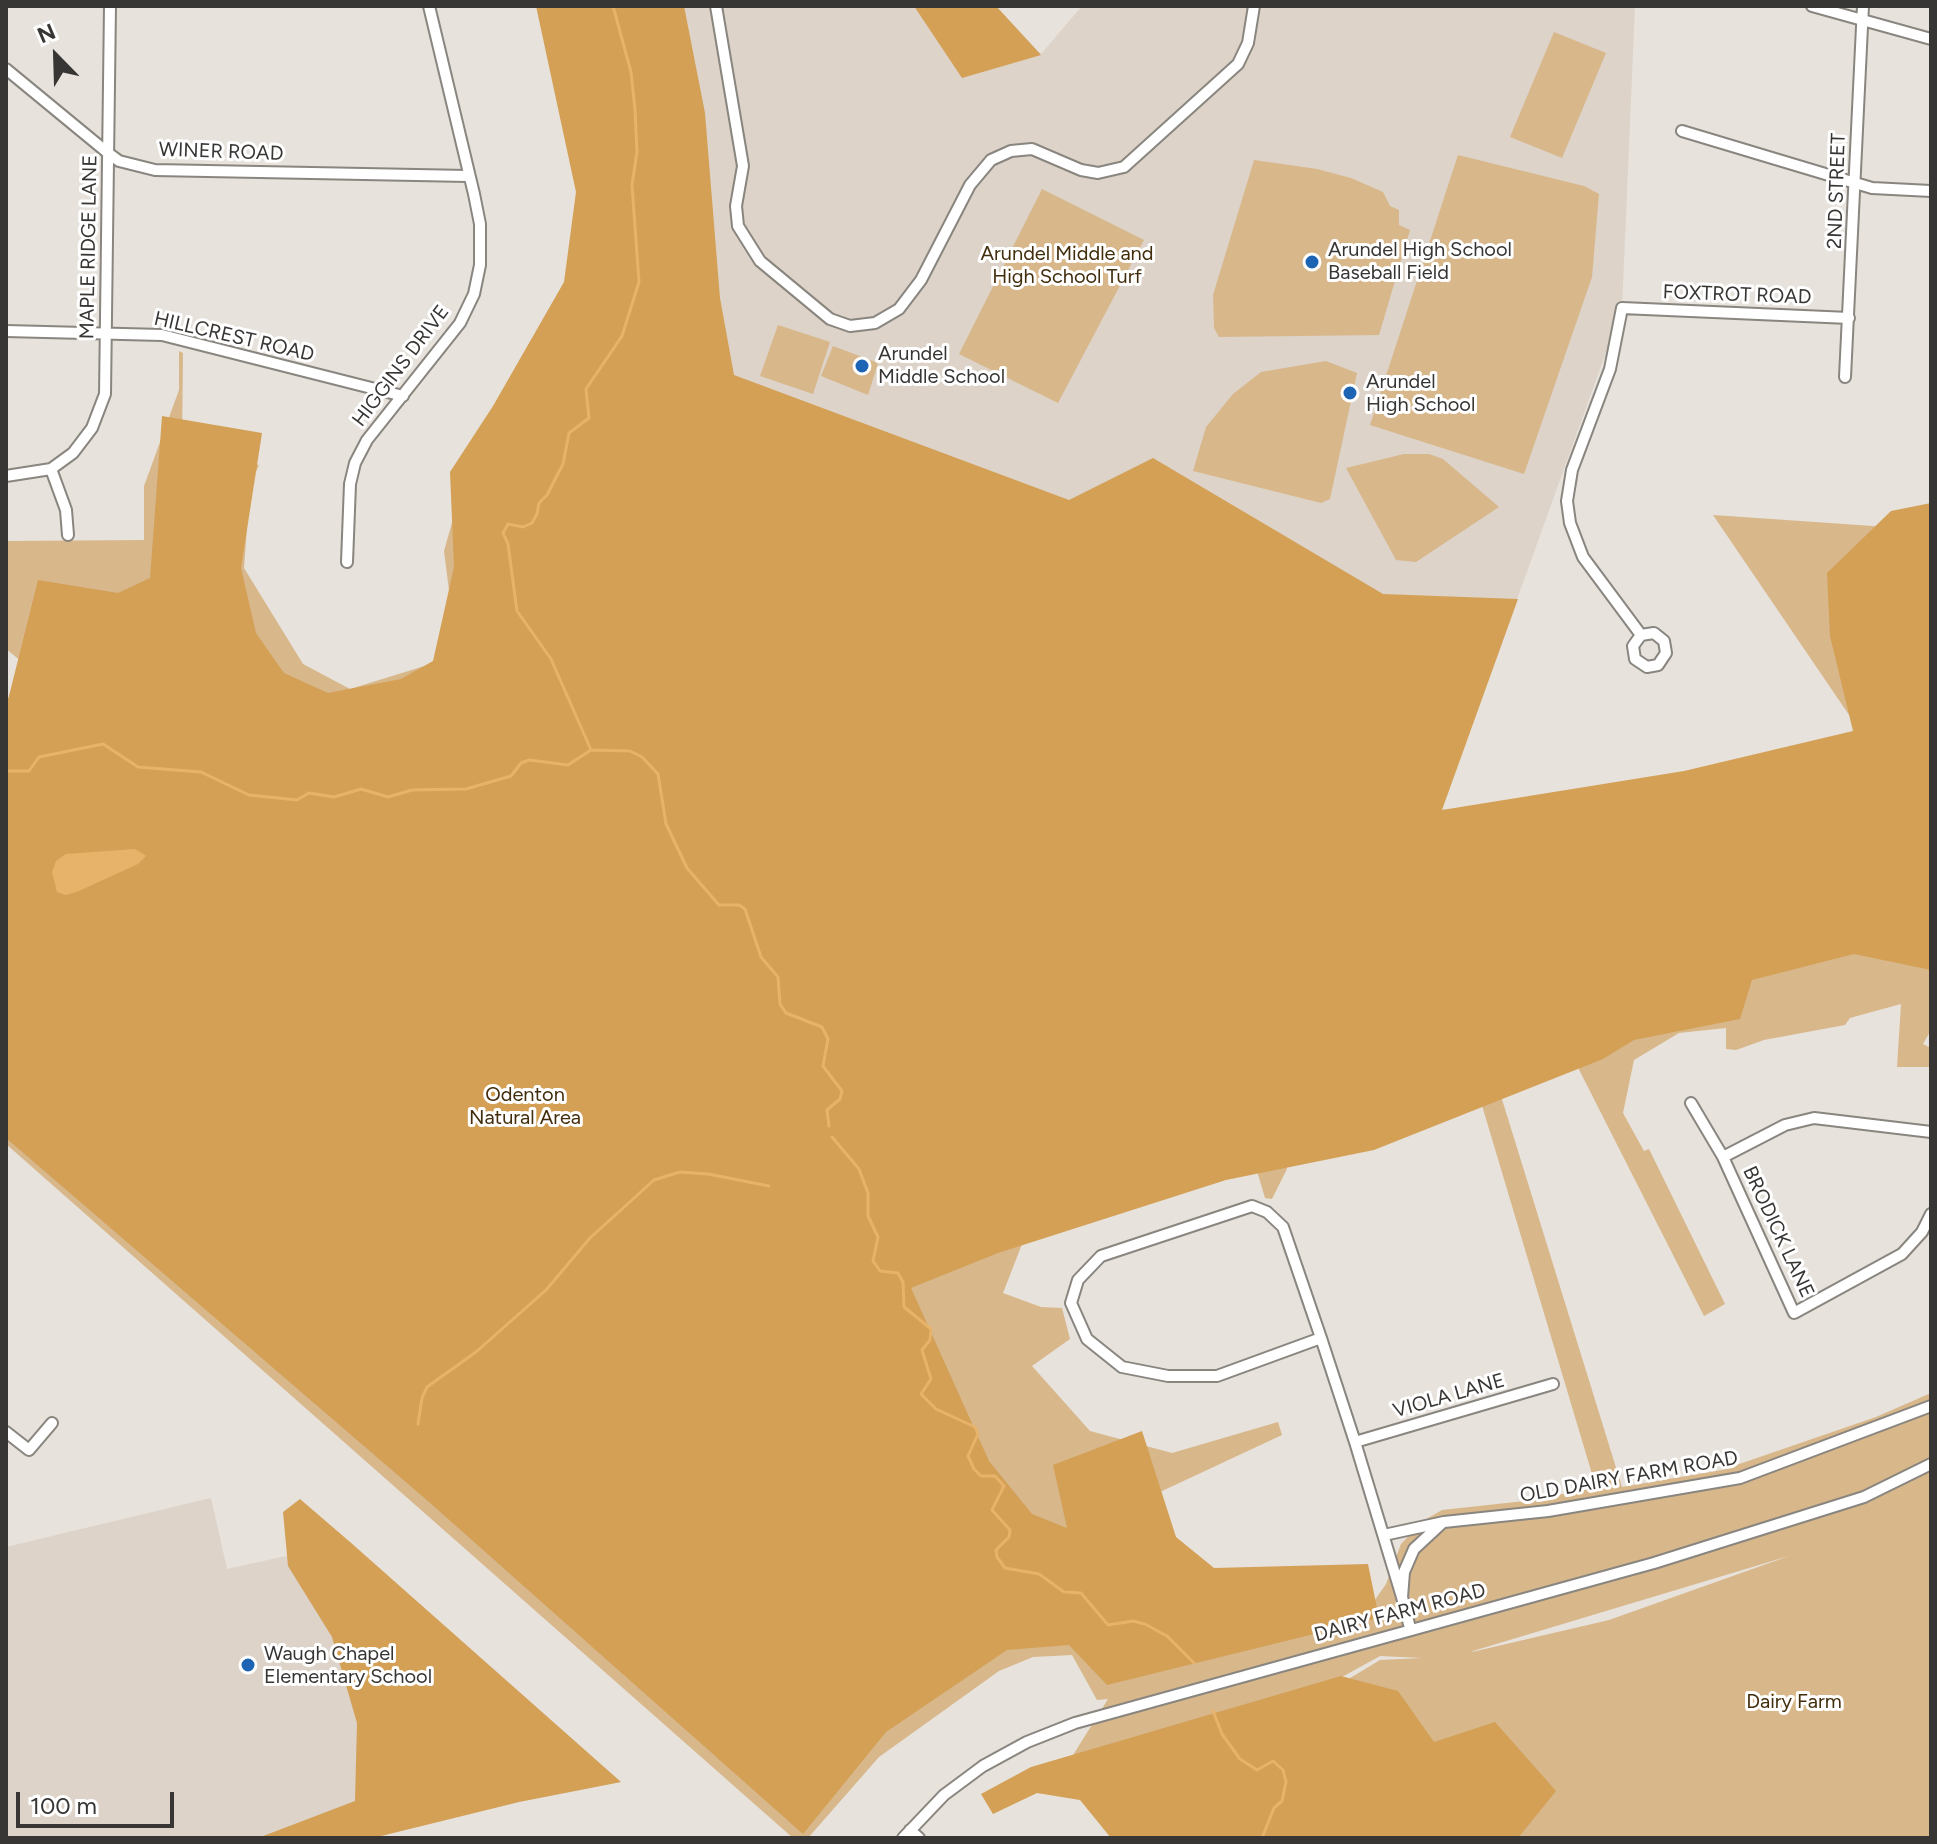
<!DOCTYPE html>
<style>
body{margin:0}
#map{position:relative;width:1937px;height:1844px;overflow:hidden;background:#e7e2db;font-family:Figtree,sans-serif}
canvas{display:block}
.frame{position:absolute;inset:0;border:8px solid #383634;pointer-events:none}
.north{position:absolute;left:16px;top:16px;width:80px;height:80px;-webkit-text-stroke:6px #fff;paint-order:stroke;rotate:337deg;font-size:22px;font-weight:700;line-height:32px;text-align:center;color:#383634}
.north::after{content:'';display:block;margin:auto;width:28px;height:36px;background:#383634;clip-path:polygon(50% 0,100% 100%,50% 72%,0 100%)}
.scale{position:absolute;left:16px;top:1792px;width:158px;height:36px;box-sizing:border-box;border:4px solid #383634;border-top:0;padding-left:10px;font-size:24px;line-height:28px;white-space:nowrap;color:#383634;-webkit-text-stroke:6px #fff;paint-order:stroke}
</style>
<div id="map">
<canvas width="1937" height="1844"></canvas>
<div class="frame"></div>
<div class="north">N</div>
<div class="scale">100 m</div>
</div>
<script>
const g = document.querySelector('canvas').getContext('2d');
g.lineJoin = 'round';
function fillPath(path, color) { g.fillStyle = color; g.fill(path, 'evenodd'); }
const poly = rows => new Path2D(rows.map(r => 'M' + r).join(''));
function trace(path, color, width, dash) { g.strokeStyle = color; g.lineWidth = width; g.lineCap = dash ? 'butt' : 'round'; g.setLineDash(dash || []); g.stroke(path); }
function drawText(font, color, halo, rows, align = 'center') {
  g.font = font + ' Figtree,sans-serif'; g.lineWidth = 6; g.setLineDash([]); g.textBaseline = 'middle'; g.strokeStyle = halo; g.fillStyle = color; for (const [text, x, y, turn = 0] of rows) {
    g.save(); g.translate(x, y); g.rotate((+turn || 0) * Math.PI / 180); g.textAlign = isNaN(turn) ? turn : align; if (halo) g.strokeText(text, 0, 0); g.fillText(text, 0, 0); g.restore();
  }
}
const built = poly([
 [613,6,996,6,1041,54,1082,6,1635,6,1622,308,1441,810,523,527],
 [211,1498,227,1569,350,1542,621,1782,519,1802,373,1838,6,1838,6,1547]
]);
const green = poly([
 [1554,32,1606,53,1562,158,1510,137],
 [1458,155,1584,186,1599,194,1592,277,1524,474,1370,425],
 [1254,160,1317,169,1351,178,1383,192,1390,206,1399,210,1399,225,1410,230,1379,335,1219,337,1214,328,1213,295],
 [1042,189,1144,240,1058,403,959,354],
 [625,319,1441,810,1855,783,1864,737,1713,515,1931,530,1931,1030,1923,1044,1931,1048,1931,1067,1897,1067,1901,1004,1850,1018,1845,1025,1764,1040,1736,1050,1726,1049,1726,1028,1679,1033,1634,1060,1623,1113,1644,1151,1649,1149,1725,1304,1704,1316,1566,1044,1492,1067,1622,1487,1722,1470,1876,1417,1931,1393,1931,1838,1119,1838,1065,1768,1108,1699,1097,1700,1072,1655,1033,1657,999,1671,879,1757,808,1838,793,1838,6,1144,6,698,10,697,21,661,6,649,6,541,144,540,144,486,179,390,179,351,183,353,182,445,259,465,250,485,244,568,303,664,350,689,431,664,454,630,444,551,475,441],
 [1472,1072,1595,1484,1592,1488,1534,1500,1442,1510,1423,1521,1401,1544,1386,1584,1365,1614,1236,1601,1130,1506,1282,1435,1278,1422,1172,1453,1090,1431,1032,1366,1070,1339,1062,1308,1041,1307,1003,1293,1031,1221,1252,1154,1265,1198,1272,1199,1287,1169,1278,1134],
 [1789,1556,1609,1620,1472,1652,1473,1651],
 [1380,1656,1422,1658,1380,1660,1307,1704,1322,1688],
 [778,325,830,342,813,394,760,376],
 [833,346,878,363,868,395,821,376],
 [1326,361,1357,373,1330,499,1321,503,1193,471,1206,427,1233,394,1261,372],
 [1404,454,1429,454,1443,459,1499,507,1416,562,1396,560,1346,468]
]);
const forest = poly([
 [536,6,684,6,705,113,720,298,734,375,1069,500,1153,458,1383,594,1518,599,1442,810,1684,771,1853,731,1830,636,1827,573,1891,511,1931,503,1931,970,1854,954,1752,980,1740,1019,1634,1040,1603,1059,1374,1150,1226,1180,998,1253,911,1288,989,1461,1032,1514,1067,1528,1053,1465,1142,1431,1176,1537,1214,1568,1368,1564,1379,1618,1107,1685,1069,1645,1007,1650,886,1732,803,1834,429,1502,6,1138,6,708,38,580,118,593,150,578,162,416,262,433,241,568,256,633,284,673,328,693,401,679,433,661,454,567,450,472,493,406,564,282,576,192],
 [914,6,996,6,1041,55,962,78],
 [300,1499,350,1542,621,1782,519,1802,373,1838,258,1838,355,1801,357,1723,332,1637,288,1566,283,1512],
 [1341,1676,1398,1691,1434,1742,1495,1722,1556,1791,1518,1838,1111,1838,1080,1800,1037,1793,993,1814,981,1794,1031,1767]
]);
const water = poly([
 [135,849,146,856,138,864,79,891,66,895,57,892,52,872,56,861,66,854]
]);
const stream = poly([
 [591,750,551,659,517,611,508,544,503,533,508,524,523,527,532,523,537,514,539,503,547,495,563,464,569,433,589,418,586,389,622,336,639,282,632,185,637,152,635,109,631,72,613,6],
 [6,771,29,771,39,757,103,744,138,767,201,772,249,795,297,800,309,793,334,797,361,789,388,797,412,790,466,789,511,776,521,763,529,760,568,765,591,750,630,751,642,757,658,774,666,824,687,868,719,905,739,905,745,909,761,957,778,977,780,1004,786,1013,822,1027,828,1039,823,1066,842,1091,840,1099,827,1110,829,1126],
 [832,1137,859,1169,868,1193,868,1216,878,1237,873,1261,880,1271,898,1273,903,1282,904,1307,931,1329,930,1340,922,1350,931,1379,921,1394,936,1409,975,1427,978,1434,968,1456,974,1469,981,1476,995,1476,1004,1486,992,1510,1010,1530,1009,1537,996,1550,997,1557,1005,1568,1039,1574,1064,1592,1081,1593,1108,1625,1133,1621,1145,1624,1167,1636,1194,1663],
 [418,1424,422,1398,427,1387,476,1352,546,1290,590,1238,654,1180,680,1172,708,1174,769,1186],
 [1213,1711,1222,1734,1240,1759,1257,1770,1273,1761,1283,1770,1286,1782,1282,1801,1274,1808,1262,1838]
]);
const street = poly([
 [716,6,743,166,736,206,738,226,760,261,830,319,850,326,875,323,899,309,921,280,970,185,991,160,1011,151,1032,149,1081,170,1098,173,1124,167,1238,64,1248,43,1254,6],
 [1812,6,1931,39],
 [6,69,108,153,119,161,155,170,468,176],
 [1682,131,1872,188,1931,191],
 [6,331,162,335,403,396],
 [1845,377,1863,6],
 [51,469,66,510,68,535],
 [6,476,51,469,73,453,92,428,105,394,110,6],
 [347,562,350,484,355,463,367,440,460,323,474,294,480,265,480,224,474,194,429,6],
 [1641,635,1654,633,1664,641,1666,653,1658,665,1647,667,1635,659,1633,646,1641,635,1583,557,1570,523,1567,501,1572,470,1610,369,1622,308,1849,318],
 [1691,1103,1723,1157,1794,1313,1902,1254,1922,1232,1931,1214],
 [1723,1157,1785,1125,1814,1118,1931,1132],
 [1321,1338,1217,1376,1168,1376,1122,1367,1087,1339,1071,1303,1078,1280,1101,1256,1252,1206,1267,1212,1283,1227,1321,1338,1355,1442,1402,1597],
 [6,1432,29,1450,52,1423],
 [1355,1442,1553,1384],
 [1384,1535,1444,1522,1548,1511,1740,1478,1931,1406],
 [1410,1628,1402,1597,1404,1572,1414,1549,1442,1523],
 [910,1830,919,1838],
 [903,1838,944,1795,983,1766,1027,1742,1075,1723,1654,1563,1864,1497,1931,1464]
]);
const markers = [
 [1312,262,8,"#1e64b4"],
 [862,366,8,"#1e64b4"],
 [1350,393,8,"#1e64b4"],
 [248,1665,8,"#1e64b4"]
];
const streetNames = [
 ["WINER ROAD",221,152,2],
 ["2ND STREET",1837,191,-88],
 ["MAPLE RIDGE LANE",89,247,-89],
 ["FOXTROT ROAD",1737,295,2],
 ["HILLCREST ROAD",234,337,13],
 ["HIGGINS DRIVE",401,366,-53],
 ["BRODICK LANE",1778,1232,65],
 ["VIOLA LANE",1449,1396,-16],
 ["OLD DAIRY FARM ROAD",1629,1477,-10],
 ["DAIRY FARM ROAD",1400,1613,-15]
];
const poiNames = [
 ["Arundel High School",1328,250],
 ["Baseball Field",1328,273],
 ["Arundel",878,354],
 ["Middle School",878,377],
 ["Arundel",1366,382],
 ["High School",1366,405],
 ["Waugh Chapel",264,1654],
 ["Elementary School",264,1677]
];
const parkNames = [
 ["Arundel Middle and",1067,254],
 ["High School Turf",1067,277],
 ["Odenton",525,1095],
 ["Natural Area",525,1118],
 ["Dairy Farm",1794,1702]
];
fillPath(built, '#ddd3c8');
fillPath(green, '#d8b78b');
fillPath(forest, '#d3a056');
fillPath(water, '#e7b36a');
trace(stream, '#e7b36a', 3);
trace(street, '#89857f', 14);
trace(street, '#fff', 10);
for (const [x, y, r, color] of markers) { const dot = new Path2D(); dot.arc(x, y, r, 0, 2 * Math.PI); g.fillStyle = color; g.fill(dot); trace(dot, '#fff', 3); }
drawText('20px', '#383634', '#fff', streetNames);
drawText('20px', '#383634', '#fff', poiNames, 'left');
drawText('20px', '#422d0c', '#fff', parkNames);
</script>
